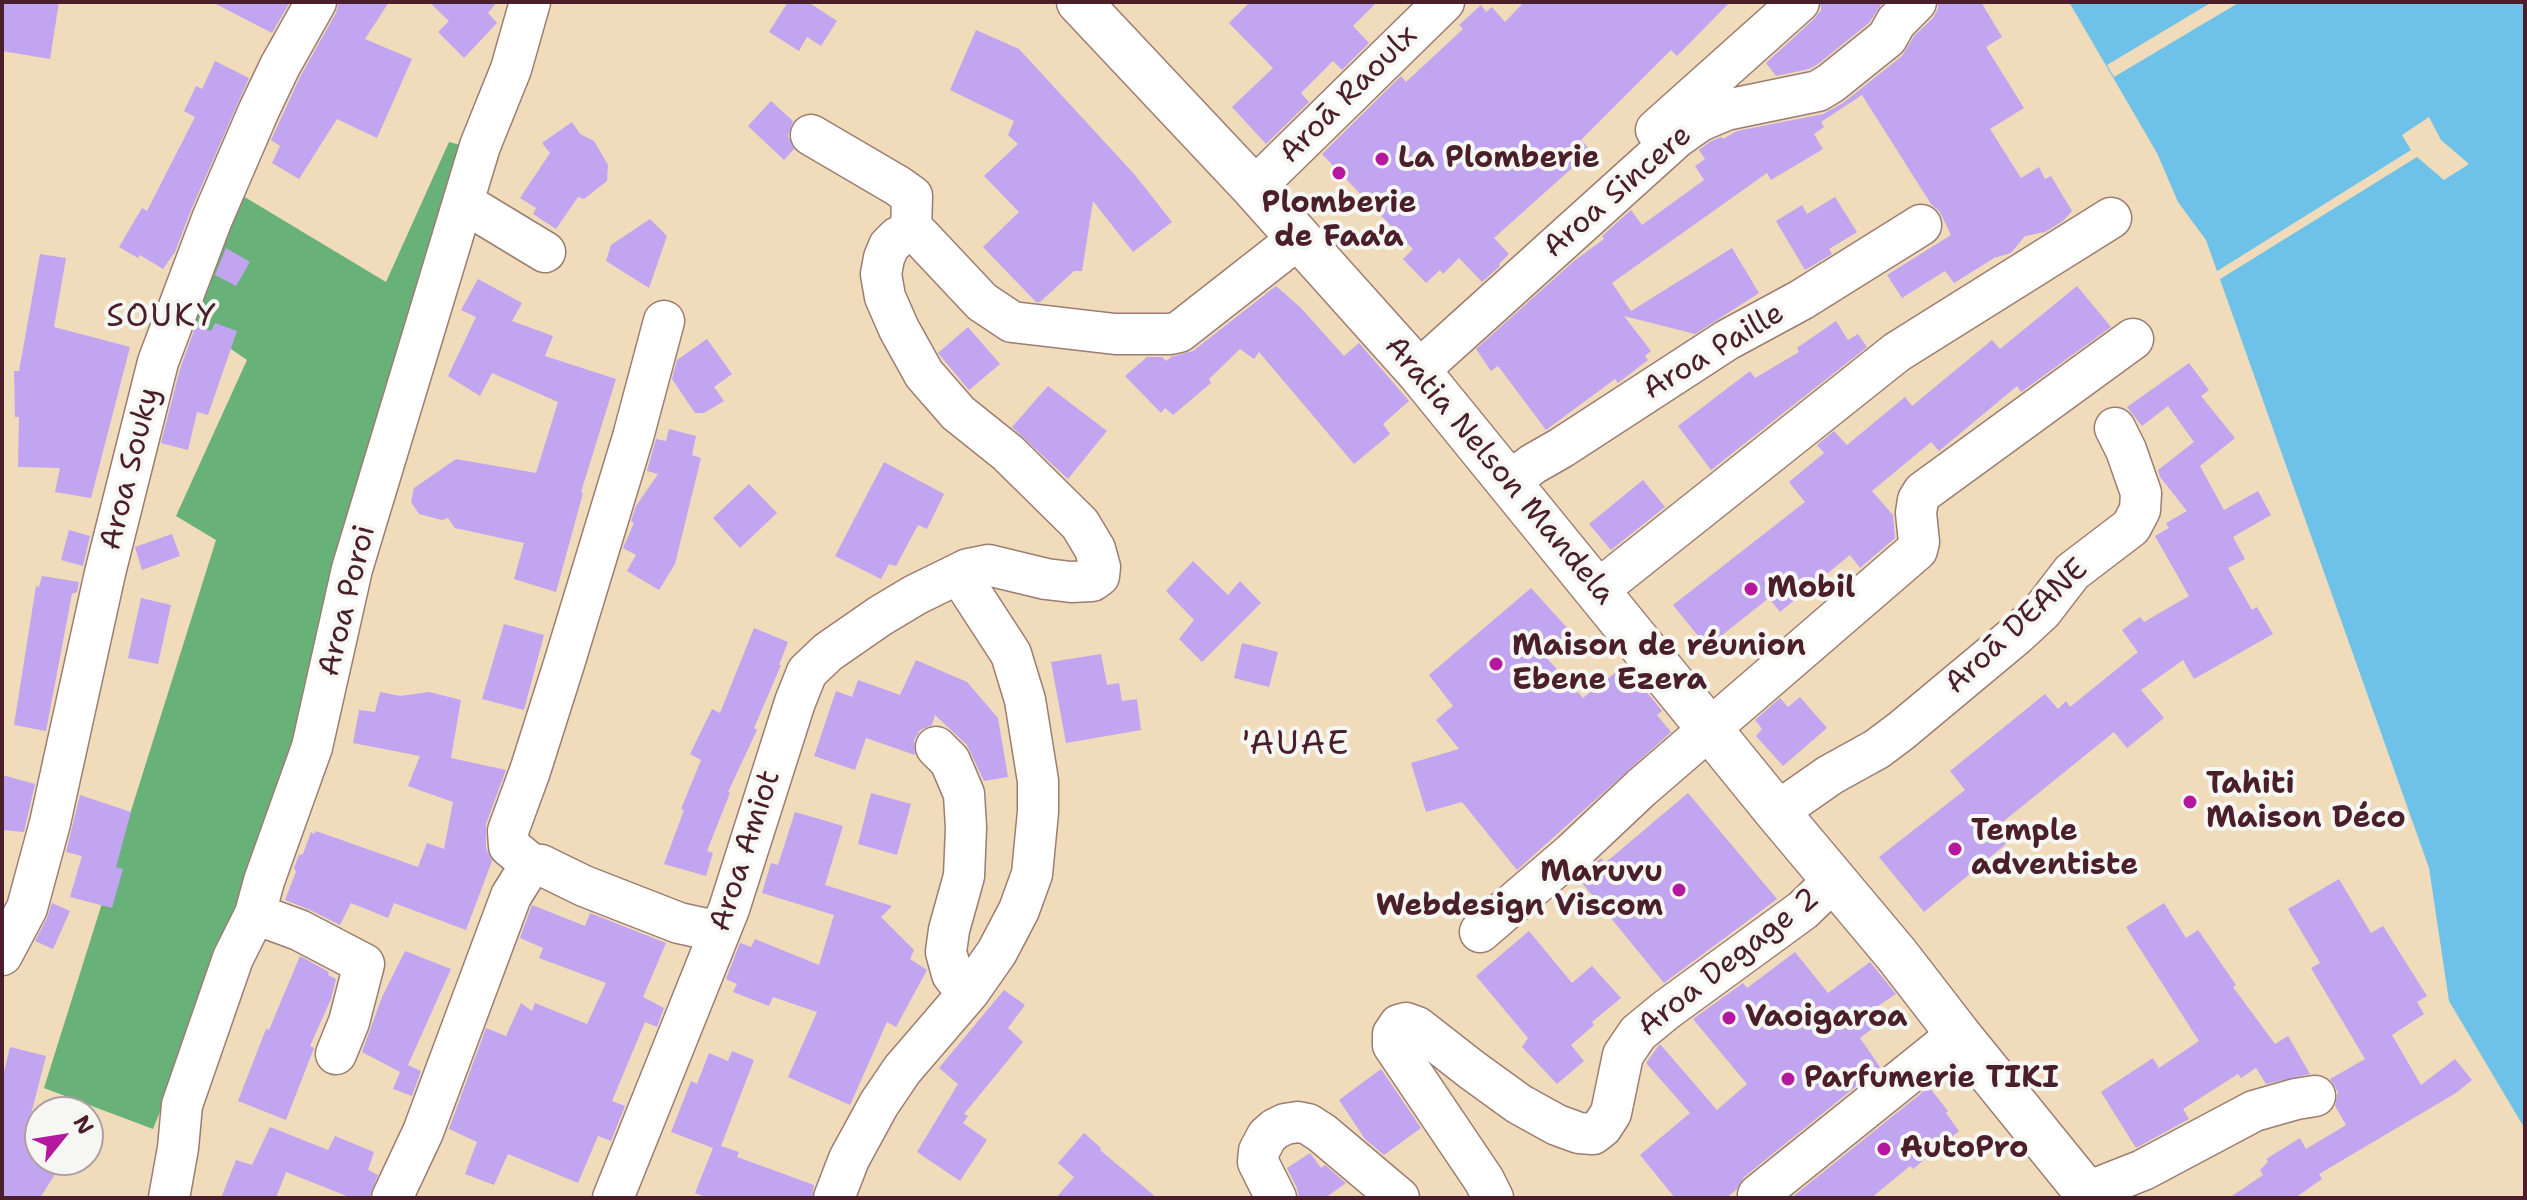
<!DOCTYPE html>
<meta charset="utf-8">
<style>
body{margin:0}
#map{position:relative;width:2527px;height:1200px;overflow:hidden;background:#f0dbba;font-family:"Shantell Sans",sans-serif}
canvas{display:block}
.frame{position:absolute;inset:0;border:4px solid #4a1f2b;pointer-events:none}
.north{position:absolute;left:24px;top:1096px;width:80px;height:80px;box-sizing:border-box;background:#f6f6f2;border:2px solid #b1a0a2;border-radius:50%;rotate:60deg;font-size:22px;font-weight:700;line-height:32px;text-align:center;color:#4a1f2b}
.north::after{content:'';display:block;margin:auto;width:28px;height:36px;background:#b5179e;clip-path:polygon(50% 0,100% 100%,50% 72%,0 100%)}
</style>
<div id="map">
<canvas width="2527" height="1200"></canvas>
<div class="frame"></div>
<div class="north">N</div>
</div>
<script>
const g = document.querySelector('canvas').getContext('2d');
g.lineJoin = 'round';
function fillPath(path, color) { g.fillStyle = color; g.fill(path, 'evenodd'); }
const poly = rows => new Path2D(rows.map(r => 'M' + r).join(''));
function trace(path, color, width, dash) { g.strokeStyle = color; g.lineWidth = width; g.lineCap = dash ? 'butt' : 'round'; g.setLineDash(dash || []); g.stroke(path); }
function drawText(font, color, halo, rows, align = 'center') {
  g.font = font + ' "Shantell Sans",sans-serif'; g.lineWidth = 8; g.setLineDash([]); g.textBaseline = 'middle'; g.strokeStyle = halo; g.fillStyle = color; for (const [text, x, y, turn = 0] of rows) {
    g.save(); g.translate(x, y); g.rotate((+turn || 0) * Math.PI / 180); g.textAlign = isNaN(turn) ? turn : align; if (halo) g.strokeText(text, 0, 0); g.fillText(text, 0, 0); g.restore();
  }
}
const forest = poly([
 [449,142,480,150,297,753,234,930,153,1129,44,1088,216,540,176,516,247,360,174,310,223,184,386,282]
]);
const water = poly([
 [2069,2,2525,2,2525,1129,2449,1001,2429,868,2206,240,2178,202,2157,153]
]);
const pier = poly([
 [2212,2,2240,2,2114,77,2107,65],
 [2429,117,2441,140,2469,164,2444,180,2417,157,2217,281,2214,273,2411,150,2402,135]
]);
const building = poly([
 [2,2,59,2,50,59,2,51],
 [212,2,290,2,272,33],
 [339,2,389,2,365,39,412,59,377,138,337,119,299,179,272,163,280,146,271,140,300,77,336,13],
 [429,2,497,2,488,13,497,23,464,58,438,32,449,21],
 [788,2,808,2,837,21,821,46,807,37,799,51,769,32],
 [1250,2,1377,2,1353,26,1369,43,1342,70,1333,61,1301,93,1309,102,1266,144,1232,107,1273,68,1229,23],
 [1524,2,1730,2,1677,56,1671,50,1581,140,1591,151,1494,238,1509,254,1499,264,1500,266,1482,282,1459,258,1443,274,1440,270,1426,283,1403,259,1413,249,1322,154,1401,76,1406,82,1463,29,1459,25,1481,5,1486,12,1492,7,1505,22],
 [1821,2,1883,2,1869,23,1818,64,1809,69,1776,76,1766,63,1814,19,1821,10],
 [1938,2,1981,2,2002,37,1986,47,2024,108,1990,129,2021,178,2039,167,2045,179,2051,176,2072,211,2063,221,2045,232,2025,236,2011,253,1994,258,1954,283,1945,271,1902,298,1887,275,1951,235,1940,212,1931,204,1862,95,1821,122,1824,127,1814,134,1823,149,1771,180,1767,173,1612,283,1631,311,1732,248,1759,293,1695,334,1624,316,1651,351,1645,356,1648,360,1618,383,1615,379,1546,430,1498,366,1491,371,1476,349,1574,261,1604,239,1602,236,1631,210,1642,225,1704,180,1695,166,1705,159,1699,150,1711,141,1721,137,1723,139,1737,131,1823,114,1843,103,1902,56,1914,36,1933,18,1938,9],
 [976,30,1019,49,1135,175,1172,222,1133,252,1093,201,1082,271,1074,271,1040,302,1036,302,983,247,1019,212,984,176,1018,144,1008,135,1014,121,950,90],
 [215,61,249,78,191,210,175,252,163,269,140,255,138,258,119,247,142,208,147,211,195,117,184,111,196,86,202,89],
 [771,101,793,121,788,136,794,149,784,160,748,126],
 [572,122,580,134,594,141,608,165,607,181,584,199,578,197,556,229,533,214,536,208,520,198,550,153,542,143],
 [1835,197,1857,232,1829,249,1832,254,1805,270,1776,221,1802,205,1807,214],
 [650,219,667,236,649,288,606,261,611,245],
 [226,248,250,262,236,286,215,275],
 [40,254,66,258,54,327,130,347,91,498,55,492,60,468,18,467,19,417,15,417,14,371,19,371],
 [478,279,522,303,512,321,553,336,545,356,616,379,581,492,583,493,556,592,514,579,524,543,455,528,448,518,442,520,419,514,411,502,414,488,456,459,536,473,558,402,492,373,480,396,448,376,476,317,461,310],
 [1276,286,1301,308,1344,356,1359,343,1409,401,1383,424,1390,434,1354,464,1259,352,1254,359,1240,349,1209,379,1211,383,1173,415,1165,408,1161,413,1125,376,1147,357,1162,357,1166,361,1171,357,1193,351],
 [2077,286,2111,327,2021,392,2017,386,1939,451,1931,442,1872,491,1893,515,1895,538,1860,568,1850,555,1780,612,1769,598,1707,647,1673,605,1805,502,1789,482,1824,453,1817,445,1834,431,1847,445,1905,397,1912,406,1992,340,2000,349],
 [1836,321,1848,340,1858,334,1867,347,1711,470,1678,426,1750,371,1755,378,1799,352,1797,348],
 [215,323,237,331,208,415,197,412,188,450,161,443,180,369,196,325,211,331],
 [968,327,1000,364,969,390,938,353],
 [707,339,732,374,714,387,724,401,704,413,695,413,672,379,677,360],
 [2189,363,2209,390,2201,396,2235,438,2200,466,2224,510,2258,491,2271,515,2233,537,2245,559,2228,568,2252,610,2257,607,2273,634,2194,679,2183,660,2141,690,2164,718,2127,748,2114,732,1994,829,2006,844,1924,912,1879,857,1965,790,1950,771,2045,694,2058,709,2066,701,2070,707,2138,652,2122,630,2140,617,2144,622,2189,596,2155,536,2169,528,2166,523,2187,511,2160,477,2158,470,2194,442,2168,406,2142,426,2127,407],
 [1048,386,1107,431,1068,479,1012,427],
 [669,429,696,436,692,455,701,458,675,564,659,590,627,571,636,555,623,548,634,523,631,521,636,506,658,474,647,471,656,439,666,441],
 [884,462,944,494,927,529,918,525,896,566,889,564,881,579,835,556],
 [1643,480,1665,507,1611,550,1589,524],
 [749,484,777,513,740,548,713,518],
 [69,530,90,536,83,566,61,560],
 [172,534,180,556,142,570,135,547],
 [1193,561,1228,595,1240,581,1261,603,1202,662,1179,639,1194,620,1166,591],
 [42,576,79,582,77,592,72,594,46,731,14,725,36,586,39,587],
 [1531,588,1570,631,1543,654,1583,698,1625,665,1662,711,1657,715,1671,732,1517,870,1462,802,1426,812,1411,763,1459,749,1436,720,1453,706,1429,675],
 [141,598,171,605,158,664,128,658],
 [504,624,544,635,524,710,482,699],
 [754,628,788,642,779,665,781,665,754,728,757,730,728,792,730,793,707,851,713,853,706,876,664,864,684,810,681,809,701,760,690,754,712,709,720,713],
 [1242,643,1278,652,1269,687,1234,678],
 [1101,654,1107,685,1119,683,1122,701,1137,699,1141,730,1066,743,1051,662],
 [916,660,967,682,998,718,1008,777,984,781,967,745,935,715,932,725,920,730,914,740,915,755,866,738,855,770,814,756,836,691,852,697,858,680,900,695],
 [380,692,400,696,429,692,461,700,451,758,506,770,486,824,486,848,492,861,466,930,394,903,388,918,351,903,340,925,310,910,285,900,296,872,294,868,299,855,303,854,311,832,314,834,316,831,418,867,427,843,444,849,453,802,408,786,420,756,353,743,359,710,375,712],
 [1800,697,1827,728,1783,766,1756,736,1762,729,1755,720,1780,698,1788,707],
 [2,775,35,784,24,832,2,830],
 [871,793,911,804,897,855,858,844],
 [1688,793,1777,899,1664,983,1578,878,1601,858,1605,863],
 [80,795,131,812,116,867,123,869,112,908,70,897,82,856,66,852],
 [795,812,843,826,825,885,892,906,881,917,914,950,910,959,927,970,896,1027,887,1022,850,1105,788,1077,817,1012,773,997,769,1006,733,992,737,984,726,979,740,943,751,947,755,939,819,965,834,915,762,893,771,863,778,865],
 [2339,879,2371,933,2383,926,2427,996,2417,1002,2424,1014,2392,1035,2421,1085,2455,1059,2472,1080,2456,1093,2319,1174,2322,1179,2295,1198,2229,1198,2263,1175,2260,1170,2268,1162,2266,1159,2300,1138,2306,1149,2346,1125,2335,1106,2338,1092,2330,1079,2365,1059,2311,968,2320,963,2288,909],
 [52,903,70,911,53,949,35,941,47,918],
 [2164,903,2186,938,2198,930,2236,985,2233,987,2275,1044,2288,1036,2310,1074,2266,1084,2256,1068,2241,1078,2238,1074,2183,1109,2189,1119,2136,1148,2101,1092,2153,1058,2159,1068,2199,1041,2126,927],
 [532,905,585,926,590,913,666,943,643,997,664,1008,657,1027,645,1022,612,1101,625,1106,611,1141,598,1136,578,1183,508,1154,494,1185,465,1174,477,1142,449,1129,486,1028,506,1036,521,1003,532,1011,535,1003,587,1024,606,983,539,958,543,948,520,938],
 [1529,931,1572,983,1592,966,1621,998,1592,1022,1594,1025,1571,1045,1584,1061,1557,1084,1522,1047,1528,1038,1476,976],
 [405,951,451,969,408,1065,421,1071,412,1096,393,1089,400,1072,362,1052,382,997],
 [1795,952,1828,993,1870,962,1896,994,1878,1006,1886,1018,1860,1038,1880,1067,1744,1177,1736,1190,1726,1198,1675,1198,1640,1155,1690,1113,1646,1063,1660,1044,1717,1110,1747,1084,1693,1019,1743,983,1747,988],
 [300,956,329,972,328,975,336,979,331,999,310,1046,314,1048,286,1120,238,1101,266,1029,269,1030],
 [1004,990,1025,1005,1008,1028,1023,1042,964,1114,968,1116,963,1123,987,1140,960,1181,917,1152,958,1084,939,1068],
 [10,1047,46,1056,26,1134,40,1144,40,1160,64,1160,40,1198,2,1198,2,1080],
 [732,1051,754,1060,721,1146,739,1152,737,1157,814,1185,812,1198,708,1198,695,1193,713,1148,671,1132,691,1081,697,1084,709,1053,728,1061],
 [1381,1069,1421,1128,1384,1155,1365,1139,1339,1100],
 [1929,1087,1948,1111,1946,1113,1959,1131,1913,1169,1910,1166,1871,1198,1791,1198],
 [270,1127,328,1150,335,1136,374,1152,368,1170,378,1175,369,1198,352,1198,286,1172,276,1198,221,1198,236,1160,252,1165],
 [1084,1133,1101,1148,1100,1150,1157,1198,1056,1198,1074,1177,1058,1163],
 [1310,1153,1321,1168,1325,1165,1346,1183,1325,1198,1299,1198,1297,1188,1287,1168]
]);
const minor = poly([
 [1656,130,1799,2],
 [811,135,898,186,912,196,911,233],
 [1254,188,1444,2],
 [464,203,545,252],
 [1418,371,1676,138,1700,121,1726,110,1818,91,1831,83,1887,38,1896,22,1916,2],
 [1509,482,1533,464,1561,448,1727,340,1801,300,1921,225],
 [1598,590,1897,352,2111,218],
 [936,747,950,761,964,794,966,828,964,876,949,930,946,952,952,974,967,994],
 [1777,812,1830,775,1877,749,1901,731,2015,636,2042,611,2072,572,2131,527,2140,510,2141,493,2126,450,2115,428],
 [531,864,509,846,508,831,530,771,564,664,633,437,664,321],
 [255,914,299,930,364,964,349,1022,336,1054],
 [1480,932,1572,853,1641,788,1917,550,1919,542,1916,513,1918,500,1923,492,2133,339],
 [2,955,27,908,50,823,105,573,158,362,212,219,259,110,280,66,316,2],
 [2087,1192,2143,1170,2254,1111,2296,1099,2315,1096],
 [1758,1195,1958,1034],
 [169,1198,178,1148,182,1105,233,958,255,914,264,881,312,747,352,569,480,146,511,69,530,2],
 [392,1198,423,1132,511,896,531,864,541,865,584,886,679,923,720,932],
 [613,1198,729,909,795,702,807,672,828,652,880,616,915,595,968,569,988,565,1046,579,1071,582,1092,581,1099,576,1100,567,1095,549,1080,524,1008,453,958,413,924,374,899,329,885,297,881,274,884,258,889,246,898,237,908,233,919,235,982,302,1012,322,1115,334,1170,334,1179,332,1299,238],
 [834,1198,849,1159,879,1104,902,1070,969,992,997,952,1019,910,1032,874,1038,812,1038,781,1025,700,1011,654,959,574],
 [1276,1198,1258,1162,1259,1151,1267,1136,1275,1129,1285,1124,1298,1122,1308,1124,1322,1133,1399,1198],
 [1493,1198,1484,1180,1393,1045,1393,1034,1399,1025,1406,1023,1417,1027,1472,1070,1519,1104,1557,1125,1579,1133,1593,1134,1602,1127,1611,1113,1623,1055,1638,1033,1666,1010,1803,910,1834,880]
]);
const major = poly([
 [1079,2,1254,188,1418,371,1777,812,1897,955,1958,1034,2091,1198]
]);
const markers = [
 [1382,159,8,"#b5179e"],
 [1339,173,8,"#b5179e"],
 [1751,589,8,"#b5179e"],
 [1496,664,8,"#b5179e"],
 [2190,802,8,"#b5179e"],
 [1955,849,8,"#b5179e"],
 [1679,890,8,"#b5179e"],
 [1729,1018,8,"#b5179e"],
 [1788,1079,8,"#b5179e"],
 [1884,1149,8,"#b5179e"]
];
const streetNames = [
 ["Aroā Raoulx",1349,95,-45],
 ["Aroa Sincere",1618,192,-41],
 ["Aroa Paille",1714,352,-31],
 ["Aroa Souky",131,469,-76],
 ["Aratia Nelson Mandela",1499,471,50],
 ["Aroa Poroi",348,601,-76],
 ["Aroā DEANE",2017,627,-43],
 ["Aroa Amiot",746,851,-72],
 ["Aroa Degage 2",1729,963,-38]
];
const poiNames = [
 ["La Plomberie",1398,159],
 ["Plomberie",1339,204,"center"],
 ["de Faa'a",1339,238,"center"],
 ["Mobil",1767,589],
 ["Maison de réunion",1512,647],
 ["Ebene Ezera",1512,681],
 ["Tahiti",2206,785],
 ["Maison Déco",2206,819],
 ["Temple",1971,832],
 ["adventiste",1971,866],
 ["Maruvu",1663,873,"right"],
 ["Webdesign Viscom",1663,907,"right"],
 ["Vaoigaroa",1745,1018],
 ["Parfumerie TIKI",1804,1079],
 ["AutoPro",1900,1149]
];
const neighbourhoodNames = [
 ["SOUKY",162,318]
];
const quarterNames = [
 ["'AUAE",1296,745]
];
fillPath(forest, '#68b179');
fillPath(water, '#6ec2ea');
fillPath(pier, '#f0dbba');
fillPath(building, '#c2a5f0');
trace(minor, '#9d7d72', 43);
trace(major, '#9d7d72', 47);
trace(minor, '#fff', 40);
trace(major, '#fff', 44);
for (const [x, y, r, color] of markers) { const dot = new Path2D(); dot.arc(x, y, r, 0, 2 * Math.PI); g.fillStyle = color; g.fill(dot); trace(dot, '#f6f6f2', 3); }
drawText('30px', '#4a1f2b', '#f6f6f2', streetNames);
drawText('bold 30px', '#4a1f2b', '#f6f6f2', poiNames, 'left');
g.letterSpacing = '2px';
drawText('32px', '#4a1f2b', '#f6f6f2', neighbourhoodNames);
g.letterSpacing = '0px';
g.letterSpacing = '2px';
drawText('34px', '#4a1f2b', '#f6f6f2', quarterNames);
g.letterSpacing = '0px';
</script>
